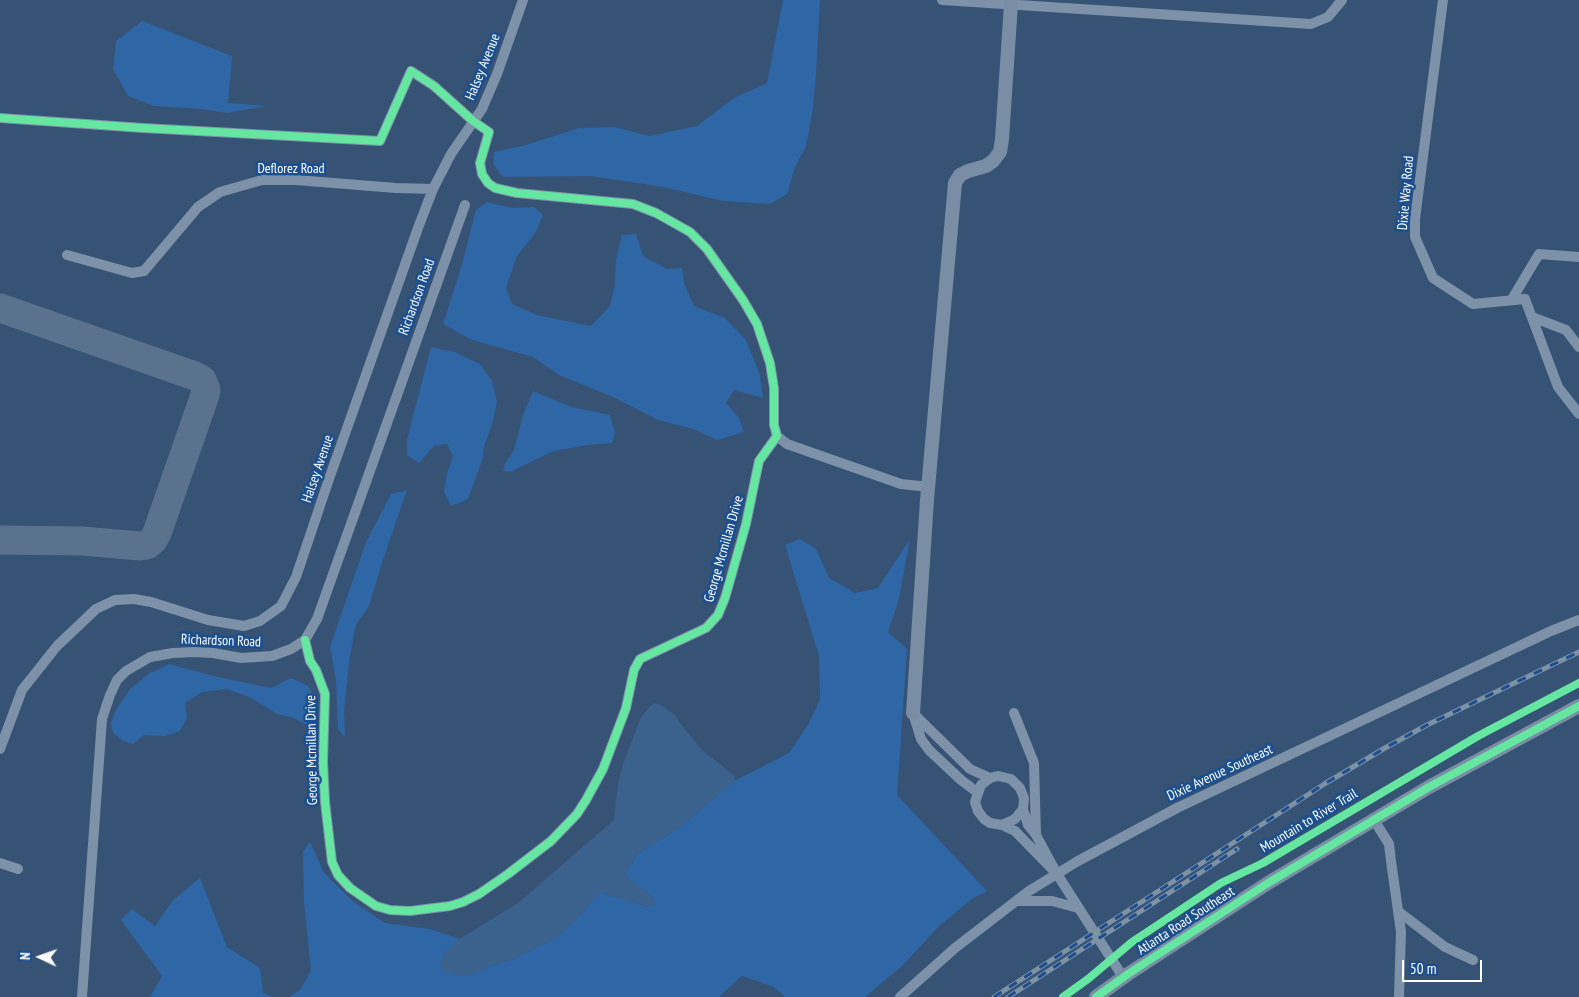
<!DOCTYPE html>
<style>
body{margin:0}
#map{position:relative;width:1579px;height:997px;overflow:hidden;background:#365274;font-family:"PT Sans Narrow",sans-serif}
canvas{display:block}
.north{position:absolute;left:15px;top:932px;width:50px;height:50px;-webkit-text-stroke:4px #1b4f8f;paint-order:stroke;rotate:273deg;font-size:14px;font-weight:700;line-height:20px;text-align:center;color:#fff}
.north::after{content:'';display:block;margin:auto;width:18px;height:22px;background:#fff;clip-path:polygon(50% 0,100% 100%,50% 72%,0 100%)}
.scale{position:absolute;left:1402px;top:960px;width:80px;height:22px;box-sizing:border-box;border:2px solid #fff;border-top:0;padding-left:6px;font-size:15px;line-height:18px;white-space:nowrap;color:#fff;-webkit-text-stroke:4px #1b4f8f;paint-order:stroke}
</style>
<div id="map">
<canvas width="1579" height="997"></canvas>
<div class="north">N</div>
<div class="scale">50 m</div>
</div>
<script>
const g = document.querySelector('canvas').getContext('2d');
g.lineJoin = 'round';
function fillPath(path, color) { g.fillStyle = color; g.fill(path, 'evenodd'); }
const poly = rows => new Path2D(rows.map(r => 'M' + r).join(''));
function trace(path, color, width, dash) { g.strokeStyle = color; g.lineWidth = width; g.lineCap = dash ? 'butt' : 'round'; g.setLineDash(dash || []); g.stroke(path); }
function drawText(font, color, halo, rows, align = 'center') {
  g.font = font + ' "PT Sans Narrow",sans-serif'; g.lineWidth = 5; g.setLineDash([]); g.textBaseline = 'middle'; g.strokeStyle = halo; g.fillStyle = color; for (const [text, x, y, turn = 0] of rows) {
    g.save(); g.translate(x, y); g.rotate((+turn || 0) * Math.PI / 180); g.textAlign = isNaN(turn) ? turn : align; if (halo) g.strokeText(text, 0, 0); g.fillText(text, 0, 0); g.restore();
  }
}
const green = poly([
 [783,0,820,0,816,73,813,109,806,146,795,167,787,194,770,204,723,201,663,187,591,176,503,177,493,164,494,152,526,145,579,128,614,127,649,136,697,126,734,98,767,83],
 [142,21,232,56,228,103,266,106,227,113,202,109,154,106,128,96,113,69,116,41],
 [487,202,512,208,534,207,543,215,536,232,517,256,506,288,512,304,537,315,591,326,610,306,615,284,616,259,622,235,636,234,643,256,667,269,682,268,684,283,694,306,725,318,746,340,760,375,763,398,734,390,726,403,739,418,744,432,717,440,693,429,658,420,613,397,559,375,533,357,472,340,443,324,462,265,476,210],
 [431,347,455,352,480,364,492,381,497,402,492,425,484,446,483,458,468,499,451,506,444,492,447,473,453,456,447,444,434,446,419,463,407,455,407,439],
 [533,391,571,407,610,415,615,433,612,443,588,445,554,451,510,472,503,471,505,464,514,450,523,415],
 [407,490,381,566,369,606,356,625,350,655,344,710,345,737,338,729,336,680,330,647,366,542,391,494],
 [800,539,816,549,829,578,855,593,878,588,910,539,899,599,888,632,907,649,897,795,987,891,972,899,939,926,902,966,865,997,785,997,774,987,742,976,719,997,289,997,301,989,311,970,304,902,303,851,310,842,324,873,354,902,385,923,430,929,460,939,456,942,471,975,488,967,513,959,555,938,600,892,649,907,652,897,625,875,638,853,679,828,734,781,789,753,808,725,820,699,819,656,785,545],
 [169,664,214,676,271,688,291,678,308,686,314,695,311,724,305,724,294,718,277,714,249,697,226,689,202,692,185,703,187,717,180,731,165,736,144,735,133,744,123,741,113,733,111,723,116,710,130,689,150,673],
 [200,878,227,947,260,968,263,993,273,997,150,997,162,976,121,920,132,909,155,926,173,900]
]);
const water = poly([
 [653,703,661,705,675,715,683,727,703,751,735,776,734,781,722,792,679,828,638,853,625,875,652,897,657,904,649,907,600,892,575,922,555,938,513,959,488,967,471,975,457,976,443,971,440,964,443,955,456,941,518,903,614,820,618,783,622,767,641,717]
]);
const taxiway = poly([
 [0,308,195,376,202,380,206,390,205,395,157,533,153,540,147,545,140,546,82,541,0,540]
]);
const street = poly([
 [942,0,1311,24,1328,17,1342,0],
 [1443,0,1415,219,1415,237,1433,278,1473,304,1525,299,1558,387,1579,414],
 [0,118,143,128,380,141,411,71,434,86,473,121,489,132,480,163,482,174,488,183,495,188,517,193,633,204,656,213,690,232,707,249,743,300,757,324,770,363,774,388,774,425,777,436,759,461,746,524,725,598,718,615,706,628,640,659,634,670,626,708,603,769,586,800,577,814,551,841,508,874,479,894,463,902,450,906,410,911,390,910,376,906,350,888,338,875,332,862,325,802,323,762,325,694,316,670,310,661,305,640],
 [67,255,132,273,144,271,198,207,220,192,262,180,296,180,396,188,433,189],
 [1512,299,1539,254,1579,257],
 [1532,317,1566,330,1579,347],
 [777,436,787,444,901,484,929,487],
 [913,713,921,739,929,750,961,780,977,792],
 [1014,713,1034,763,1036,835],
 [916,716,970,769,990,778],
 [0,749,22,690,57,646,96,609,115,600,134,599,151,602,208,620,244,626,260,621,281,606,296,577,329,479,418,228,433,189,451,154,482,109,497,74,523,0],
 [1374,820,1389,844,1391,861,1401,932,1399,997],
 [1002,825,1015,819,1023,809],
 [0,863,18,869],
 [1057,874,1015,831,1002,825,990,823,984,819,978,811,975,802,981,785,990,778,998,776,1011,779,1020,788,1024,798,1023,809,1028,825,1036,835,1057,874,1123,977],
 [1017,901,1052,901,1078,908],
 [1399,912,1445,947,1473,960],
 [82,997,102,719,110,695,117,680,126,671,150,657,173,653,194,652,213,653,241,658,272,656,291,649,305,640,317,619,465,205],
 [900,997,955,948,1029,891,1078,861,1177,808,1551,631,1579,620]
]);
const secondary = poly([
 [913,713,927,500,955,183,960,175,968,171,986,166,993,161,1000,152,1002,139,1011,4],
 [1096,997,1128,974,1268,883,1429,787,1579,706]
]);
const rail = poly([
 [994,997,1326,783,1385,748,1427,725,1579,652],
 [1008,997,1237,849]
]);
const cycleway = poly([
 [0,118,143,128,380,141,411,71,434,86,473,121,489,132,480,163,482,174,488,183,495,188,517,193,633,204,656,213,690,232,707,249,743,300,757,324,770,363,774,388,774,425,777,436,759,461,746,524,725,598,718,615,706,628,640,659,634,670,626,708,603,769,586,800,577,814,551,841,508,874,479,894,463,902,450,906,410,911,390,910,376,906,350,888,338,875,332,862,325,802,323,762,325,694,316,670,310,661,305,640],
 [1063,997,1088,979,1132,942,1221,883,1263,863,1478,736,1579,683],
 [1096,997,1128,974,1268,883,1429,787,1579,706]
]);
const streetNames = [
 ["Halsey Avenue",483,67,-68],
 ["Deflorez Road",291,169],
 ["Dixie Way Road",1406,193,-85],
 ["Richardson Road",417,297,-70],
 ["Halsey Avenue",318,469,-71],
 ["George Mcmillan Drive",724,549,-74],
 ["Richardson Road",221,641,2],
 ["George Mcmillan Drive",312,750,-91],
 ["Dixie Avenue Southeast",1220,773,-25],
 ["Mountain to River Trail",1309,821,-31],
 ["Atlanta Road Southeast",1186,921,-33]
];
fillPath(green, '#2f66a5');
fillPath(water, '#3b618d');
trace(taxiway, '#5a728e', 29);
trace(street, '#7d92a8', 10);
trace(secondary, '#798da4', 14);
trace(rail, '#7e92a7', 5);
trace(rail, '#1b4f8f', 3, [9]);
trace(cycleway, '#66e7a1', 8);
drawText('14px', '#fff', '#1b4f8f', streetNames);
</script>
